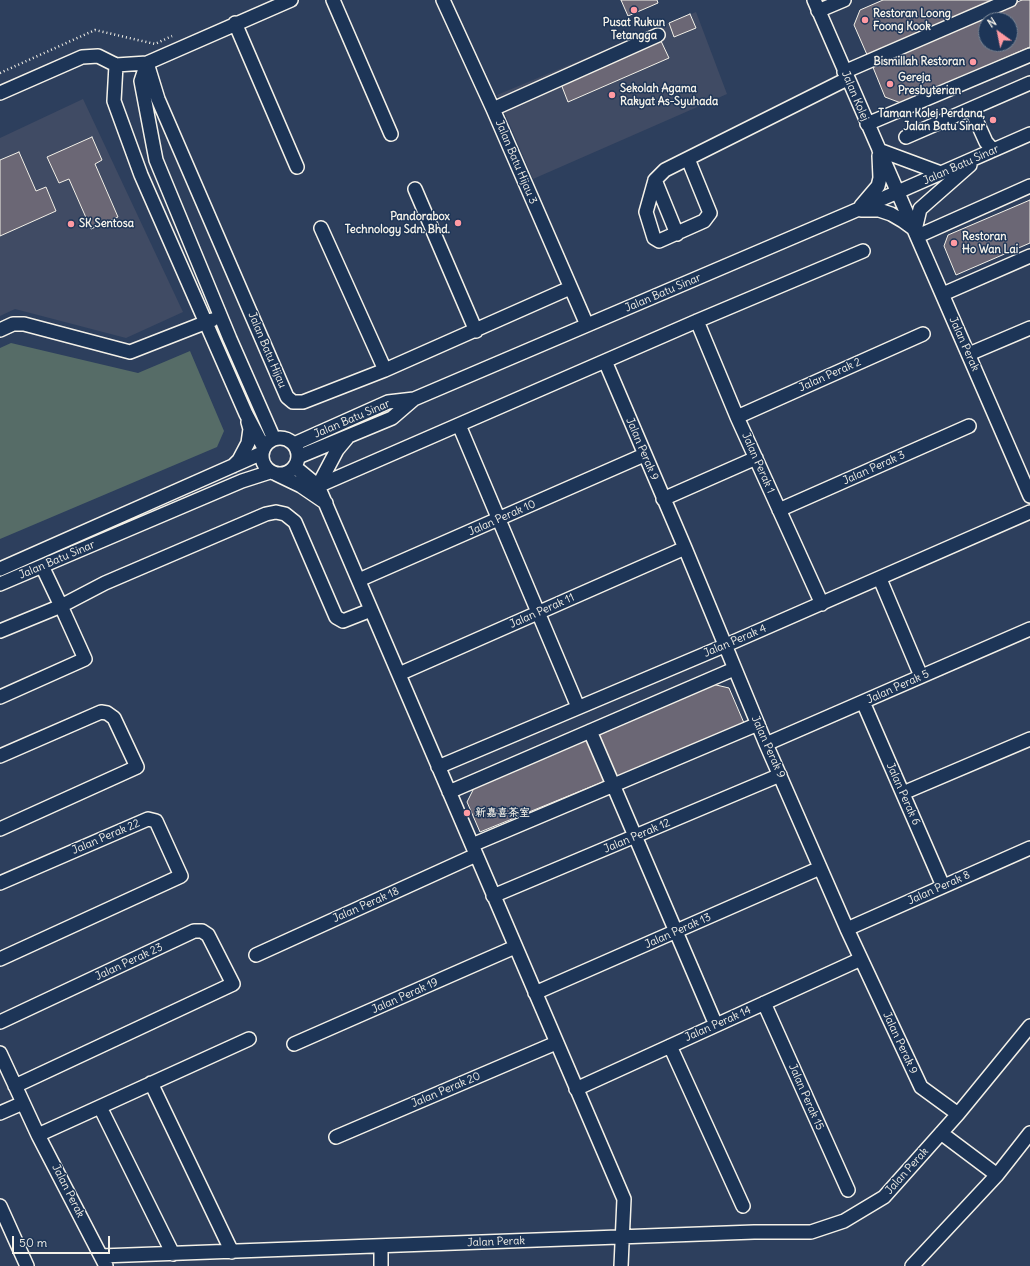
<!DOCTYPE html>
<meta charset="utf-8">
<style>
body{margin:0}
#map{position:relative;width:1030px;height:1266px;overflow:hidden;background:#2d3f5d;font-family:Delius,sans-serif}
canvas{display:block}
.north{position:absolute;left:978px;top:12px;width:40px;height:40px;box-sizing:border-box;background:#1d3557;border:1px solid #738091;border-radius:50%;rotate:327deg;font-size:11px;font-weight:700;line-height:16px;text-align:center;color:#f4f1e8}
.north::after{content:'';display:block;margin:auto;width:14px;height:18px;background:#ff9aa2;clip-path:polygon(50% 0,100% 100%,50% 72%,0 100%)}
.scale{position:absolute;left:12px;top:1236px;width:98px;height:18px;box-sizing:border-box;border:2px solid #f4f1e8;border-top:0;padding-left:5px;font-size:12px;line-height:14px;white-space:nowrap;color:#f4f1e8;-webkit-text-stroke:3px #1d3557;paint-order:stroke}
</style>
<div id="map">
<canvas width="1030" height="1266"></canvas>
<div class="north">N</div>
<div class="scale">50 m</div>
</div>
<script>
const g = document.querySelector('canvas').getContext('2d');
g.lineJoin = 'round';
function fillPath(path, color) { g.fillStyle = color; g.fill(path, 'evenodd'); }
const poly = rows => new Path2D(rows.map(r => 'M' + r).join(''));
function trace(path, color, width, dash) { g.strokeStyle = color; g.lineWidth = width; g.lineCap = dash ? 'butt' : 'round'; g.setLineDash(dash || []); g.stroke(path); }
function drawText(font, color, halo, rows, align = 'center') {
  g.font = font + ' Delius,"LXGW WenKai TC",sans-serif'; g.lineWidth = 3; g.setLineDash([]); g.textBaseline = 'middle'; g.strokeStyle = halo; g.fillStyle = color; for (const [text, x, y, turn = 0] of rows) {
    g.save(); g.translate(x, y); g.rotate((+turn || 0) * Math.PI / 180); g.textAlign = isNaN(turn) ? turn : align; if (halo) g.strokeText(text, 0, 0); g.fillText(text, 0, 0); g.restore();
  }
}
const built = poly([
 [696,12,727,94,533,179,497,95],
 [83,99,183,312,126,338,15,309,0,316,0,138]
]);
const green = poly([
 [11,343,138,373,190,351,224,431,217,447,0,539,0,348]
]);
const building = poly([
 [621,0,657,0,658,3,628,16,621,0],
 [883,0,1000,0,868,57,854,25,860,10,883,0],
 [1022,0,1030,0,1030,47,901,103,885,97,872,65,1022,0],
 [986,20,1010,20,1010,44,986,44,986,20],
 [690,14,696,28,674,37,669,23,690,14],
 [661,41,669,58,568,102,561,84,661,41],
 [92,137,102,160,95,164,118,217,91,229,69,179,59,183,47,157,92,137],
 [19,152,36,191,46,187,56,211,0,236,0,160,19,152],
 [1030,200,1030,243,956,275,944,246,948,235,1030,200],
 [712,684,729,688,744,723,616,777,599,735,712,684],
 [587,739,605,781,480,832,467,802,475,786,587,739]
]);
const path = poly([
 [0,73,95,30,155,44,172,36]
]);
const minor = poly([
 [333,0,391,134],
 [443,0,493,109,587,325],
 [814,0,1030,496],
 [818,11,844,0],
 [235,23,297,167],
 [147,63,158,99,287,397,293,402,303,402,385,370,570,288],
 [147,63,141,81,156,160,230,339,274,439],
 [116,65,114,101,141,175,246,414,264,448],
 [844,72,1010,0],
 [0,93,82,57,98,56,116,65,147,63,291,0],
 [493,109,658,35],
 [971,109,986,142,993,150],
 [867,124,1030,55],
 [906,137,1030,83],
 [879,150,941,173],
 [655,180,646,212,654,238,659,241,704,221,710,213,688,159],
 [415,189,476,331],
 [861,206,878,186,880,178,879,156],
 [861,210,879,210,891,214,903,221,914,229],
 [321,228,385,370],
 [915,230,920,209,970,165],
 [677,234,655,180,665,170,847,79],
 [918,236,1030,186],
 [943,294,1030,256],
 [697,321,737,417,822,604],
 [0,330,13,324,24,324,130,352,212,320],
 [969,354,1030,328],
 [605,361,685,548,766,744,847,929,921,1087,958,1114],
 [737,417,923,334],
 [459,425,578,707],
 '262 456a18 18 0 1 1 36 0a18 18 0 1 1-36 0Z',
 [294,444,388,402,414,399,852,212,1030,134],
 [298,457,392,418,414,399],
 [233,466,239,460,248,443,250,429,248,422],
 [295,467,318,486,624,1199,621,1266],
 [276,474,301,486,326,503],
 [318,486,697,321,863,251],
 [318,486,337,450,347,438],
 [663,499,756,458],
 [779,510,969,426],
 [42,566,61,606,105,583,266,514,276,512,285,514,295,522,336,617,343,621,371,610],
 [0,569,262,453],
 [880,579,921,676],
 [359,580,644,455],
 [0,584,242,481,270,472],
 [0,631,61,606,85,659,0,697],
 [399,674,685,548],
 [863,702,943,886],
 [590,731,716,1025],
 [766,744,1030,629],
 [0,756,101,712,107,713,114,718,137,767,0,829],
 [438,767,724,646,1030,512],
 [449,792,734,669],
 [903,793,1030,739],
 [472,845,758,724],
 [0,883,148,819,156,821,181,876,0,959],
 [493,896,780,775],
 [847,929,1030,848],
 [256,955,476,855],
 [535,993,820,868],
 [764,1003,848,1190],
 [0,1022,194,931,202,931,208,935,233,984,15,1086],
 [294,1044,515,947],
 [670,1046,743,1206],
 [0,1053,38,1135,106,1266],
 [151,1083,232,1252],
 [576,1089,861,959],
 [100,1107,173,1254],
 [0,1113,23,1103],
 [941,1133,997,1175],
 [38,1135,249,1039],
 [336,1137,556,1043],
 [0,1206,27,1266],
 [101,1256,754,1232,811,1232,844,1221,884,1197,958,1114,1030,1026],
 [381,1266,381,1246],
 [912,1266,997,1175,1030,1133]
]);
const markers = [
 [634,10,4,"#ff9aa2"],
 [865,20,4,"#ff9aa2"],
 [973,62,4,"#ff9aa2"],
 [890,84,4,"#ff9aa2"],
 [612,95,4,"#ff9aa2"],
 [993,120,4,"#ff9aa2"],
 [458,223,4,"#ff9aa2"],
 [71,224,4,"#ff9aa2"],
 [954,243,4,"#ff9aa2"],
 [467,813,4,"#ff9aa2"]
];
const poiNames = [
 ["Restoran Loong",873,14],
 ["Foong Kook",873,27],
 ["Pusat Rukun",634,23,"center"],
 ["Tetangga",634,36,"center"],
 ["Bismillah Restoran",965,62,"right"],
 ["Gereja",898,78],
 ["Presbyterian",898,91],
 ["Sekolah Agama",620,89],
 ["Rakyat As-Syuhada",620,102],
 ["Taman Kolej Perdana,",985,114,"right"],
 ["Jalan Batu Sinar",985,127,"right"],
 ["Pandorabox",450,217,"right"],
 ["Technology Sdn. Bhd.",450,230,"right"],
 ["SK Sentosa",79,224],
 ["Restoran",962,237],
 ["Ho Wan Lai",962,250],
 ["新嘉喜茶室",475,813]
];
const streetNames = [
 ["Jalan Kolej",855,96,67],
 ["Jalan Batu Hijau 3",516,162,67],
 ["Jalan Batu Sinar",961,165,-24],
 ["Jalan Batu Sinar",663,293,-23],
 ["Jalan Perak",964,344,66],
 ["Jalan Batu Hijau",267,350,67],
 ["Jalan Perak 2",830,375,-24],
 ["Jalan Batu Sinar",352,419,-23],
 ["Jalan Perak 9",642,449,67],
 ["Jalan Perak 1",758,463,66],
 ["Jalan Perak 3",874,468,-24],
 ["Jalan Perak 10",502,518,-24],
 ["Jalan Batu Sinar",57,560,-23],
 ["Jalan Perak 11",542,611,-24],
 ["Jalan Perak 4",735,641,-23],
 ["Jalan Perak 5",898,687,-24],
 ["Jalan Perak 9",768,747,66],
 ["Jalan Perak 6",903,794,66],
 ["Jalan Perak 12",637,836,-23],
 ["Jalan Perak 22",106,837,-23],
 ["Jalan Perak 8",939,888,-24],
 ["Jalan Perak 18",366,905,-24],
 ["Jalan Perak 13",678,931,-24],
 ["Jalan Perak 23",129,962,-25],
 ["Jalan Perak 19",405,996,-24],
 ["Jalan Perak 14",718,1024,-24],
 ["Jalan Perak 9",900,1043,65],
 ["Jalan Perak 20",446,1090,-23],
 ["Jalan Perak 15",806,1097,66],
 ["Jalan Perak",907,1171,-48],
 ["Jalan Perak",68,1191,63],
 ["Jalan Perak",496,1242,-2]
];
fillPath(built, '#404b64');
fillPath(green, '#566c67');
fillPath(building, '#6b6775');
trace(building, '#f4f1e8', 1);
trace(minor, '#f4f1e8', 16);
trace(path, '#f4f1e8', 2.5, [1, 3]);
trace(minor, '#1d3557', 13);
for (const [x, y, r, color] of markers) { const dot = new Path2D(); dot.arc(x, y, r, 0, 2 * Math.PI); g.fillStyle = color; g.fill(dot); trace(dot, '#1d3557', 1.5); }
drawText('bold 11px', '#f4f1e8', '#1d3557', poiNames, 'left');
drawText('11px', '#f4f1e8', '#1d3557', streetNames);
</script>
